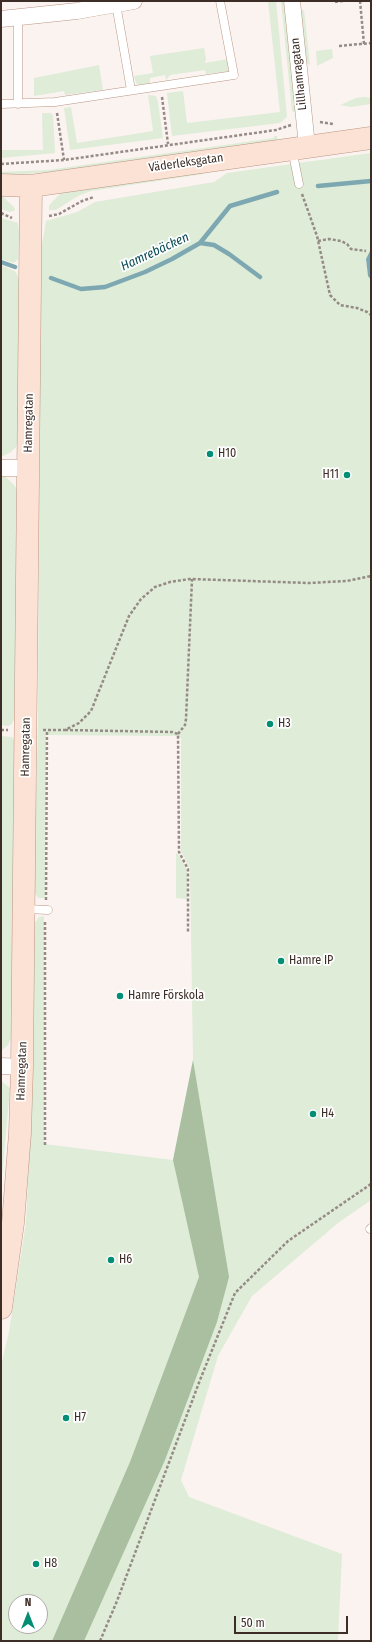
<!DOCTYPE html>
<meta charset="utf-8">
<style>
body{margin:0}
#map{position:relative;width:372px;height:1642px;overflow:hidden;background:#fbf3f0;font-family:"Fira Sans Condensed",sans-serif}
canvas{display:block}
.frame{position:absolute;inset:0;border:2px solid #3c2d26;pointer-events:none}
.north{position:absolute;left:8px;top:1594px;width:40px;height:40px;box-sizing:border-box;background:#fff;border:1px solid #b1aba8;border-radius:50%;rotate:0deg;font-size:11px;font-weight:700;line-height:16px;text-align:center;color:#3c2d26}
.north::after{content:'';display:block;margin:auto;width:14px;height:18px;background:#028d75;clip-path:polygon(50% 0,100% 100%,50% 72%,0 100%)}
.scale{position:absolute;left:234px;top:1616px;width:114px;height:18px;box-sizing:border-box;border:2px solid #3c2d26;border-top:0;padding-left:5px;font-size:12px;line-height:14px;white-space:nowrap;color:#3c2d26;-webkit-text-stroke:3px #fff;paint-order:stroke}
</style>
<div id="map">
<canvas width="372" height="1642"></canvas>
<div class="frame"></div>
<div class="north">N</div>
<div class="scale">50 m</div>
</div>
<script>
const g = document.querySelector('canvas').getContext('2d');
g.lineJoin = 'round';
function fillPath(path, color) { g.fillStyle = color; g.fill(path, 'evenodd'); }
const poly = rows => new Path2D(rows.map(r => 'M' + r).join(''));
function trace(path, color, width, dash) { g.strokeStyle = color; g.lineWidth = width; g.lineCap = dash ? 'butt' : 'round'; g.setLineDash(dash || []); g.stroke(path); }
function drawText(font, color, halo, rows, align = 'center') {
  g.font = font + ' "Fira Sans Condensed",sans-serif'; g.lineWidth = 3.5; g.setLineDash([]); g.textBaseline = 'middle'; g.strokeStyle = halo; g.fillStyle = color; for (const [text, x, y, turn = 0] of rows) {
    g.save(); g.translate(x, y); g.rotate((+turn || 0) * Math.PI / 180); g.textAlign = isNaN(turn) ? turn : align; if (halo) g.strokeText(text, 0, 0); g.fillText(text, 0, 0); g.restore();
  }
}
const green = poly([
 [268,1,276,1,287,117,280,123,172,136,167,93,183,91,187,123,280,112],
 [281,1,284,1,296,113,292,111],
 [304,10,310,65,305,63,301,11],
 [204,48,206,59,205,63,228,59,230,71,206,74,205,70,170,75,166,80,165,75,150,78,150,83,138,85,136,83,134,76,153,73,150,56],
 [332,49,333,58,317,66,316,51],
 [99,65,103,90,65,95,64,91,34,96,34,78],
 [148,95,156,96,158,102,163,138,70,150,64,108,71,107,77,143,153,131],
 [363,97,371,98,371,104,351,107,340,105,356,98],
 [42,113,50,113,53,115,55,153,1,158,1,150,43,150],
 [274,136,277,136,277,142,72,170,1,176,1,172,48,170,274,138],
 [371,153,371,249,366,259,368,276,371,280,371,1200,338,1223,252,1296,218,1356,181,1480,189,1497,342,1554,338,1641,1,1641,1,1366,9,1332,26,1222,30,1143,34,924,39,917,44,916,44,1144,173,1160,193,1060,190,869,181,851,181,738,176,736,46,735,45,898,38,898,34,891,38,724,40,302,41,250,46,221,77,212,95,202,214,182,227,173],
 [16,1602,40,1602,40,1626,16,1626],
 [202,169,203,174,91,191,78,196,56,210,49,210,49,206,52,202,62,192],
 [1,195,13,206,15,209,14,211,10,212,1,209],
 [1,218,18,223,19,232,18,259,14,263,1,259],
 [1,265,16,272,20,283,18,438,16,447,11,452,1,457],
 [1,475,6,477,15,486,19,495,15,717,12,724,8,726,1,725],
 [1,736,12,737,15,741,12,1036,8,1045,1,1051],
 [176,853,178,854,187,870,187,899,176,898],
 [1,1081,10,1088,1,1188]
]);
const forest = poly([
 [193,1060,229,1277,217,1322,165,1460,84,1641,52,1641,130,1462,199,1277,173,1160]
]);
const water = poly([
 [371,249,371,280,368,276,366,259]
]);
const stream = poly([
 [318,186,371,181],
 [200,243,214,245,229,254,260,277],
 [1,262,15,267],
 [51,278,81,289,105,287,145,272,172,259,200,243,230,206,277,192]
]);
const path = poly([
 [360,1,364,44],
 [335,2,343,1],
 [339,46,371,43],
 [162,97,168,144],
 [57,113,64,160],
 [320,122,333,124],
 [1,164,64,160,276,130,291,125],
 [302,194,317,236,330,295,340,305,357,308,367,312,371,315],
 [1,213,12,218],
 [49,216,59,214,82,201,94,197],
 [318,241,329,239,341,241,347,244,351,249,366,251],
 [1,730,8,730],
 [43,730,65,730,79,723,91,711,129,616,141,599,155,587,170,582,190,579,309,583,347,581,371,576],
 [65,730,172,732,178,734,179,852,188,869,188,932],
 [178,734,185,725,186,719,192,579],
 [46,900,47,730],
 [45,1145,45,921],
 [100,1641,117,1601,200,1380,235,1293,288,1241,371,1184]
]);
const lane = poly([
 [116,4,131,90],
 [18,16,18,104],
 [1,104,55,102,234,75,220,1],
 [292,149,299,184],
 [25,909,48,910],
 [370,1229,371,1228]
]);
const street = poly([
 [292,1,307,146],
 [1,19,77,11,134,1],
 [1,468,28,468],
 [1,1066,22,1067]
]);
const secondary = poly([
 [1,185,31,186,371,138],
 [1,1308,13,1223,20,1133,22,1067,31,186]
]);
const markers = [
 [210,454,4,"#028d75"],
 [347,475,4,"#028d75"],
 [270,724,4,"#028d75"],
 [281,961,4,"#028d75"],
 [120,996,4,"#028d75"],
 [313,1114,4,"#028d75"],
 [111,1260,4,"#028d75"],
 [66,1418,4,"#028d75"],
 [36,1564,4,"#028d75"]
];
const streetNames = [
 ["Lillhamragatan",299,74,-96],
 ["Väderleksgatan",186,163,-8],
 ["Hamregatan",29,423,-89],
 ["Hamregatan",26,747,-89],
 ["Hamregatan",22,1071,-88]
];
const poiNames = [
 ["H10",218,454],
 ["H11",339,475,"right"],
 ["H3",278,724],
 ["Hamre IP",289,961],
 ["Hamre Förskola",128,996],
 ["H4",321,1114],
 ["H6",119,1260],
 ["H7",74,1418],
 ["H8",44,1564]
];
const waterNames = [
 ["Hamrebäcken",155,252,-25]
];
fillPath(green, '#deecd8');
fillPath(forest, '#a9bfa0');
fillPath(water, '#7da8b2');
trace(stream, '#7da8b2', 4.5);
trace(lane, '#b99684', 9);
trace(street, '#b99684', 17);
trace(secondary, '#b99684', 23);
trace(path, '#968a85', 2.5, [3, 2]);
trace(lane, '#fff', 8);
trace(street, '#fff', 16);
trace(secondary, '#fce2d4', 22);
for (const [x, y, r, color] of markers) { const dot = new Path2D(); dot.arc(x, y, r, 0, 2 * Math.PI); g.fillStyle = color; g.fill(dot); trace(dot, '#fff', 1.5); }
drawText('12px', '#3c2d26', '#fff', streetNames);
drawText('12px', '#3c2d26', '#fff', poiNames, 'left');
drawText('italic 13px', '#0b4c57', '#fff', waterNames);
</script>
